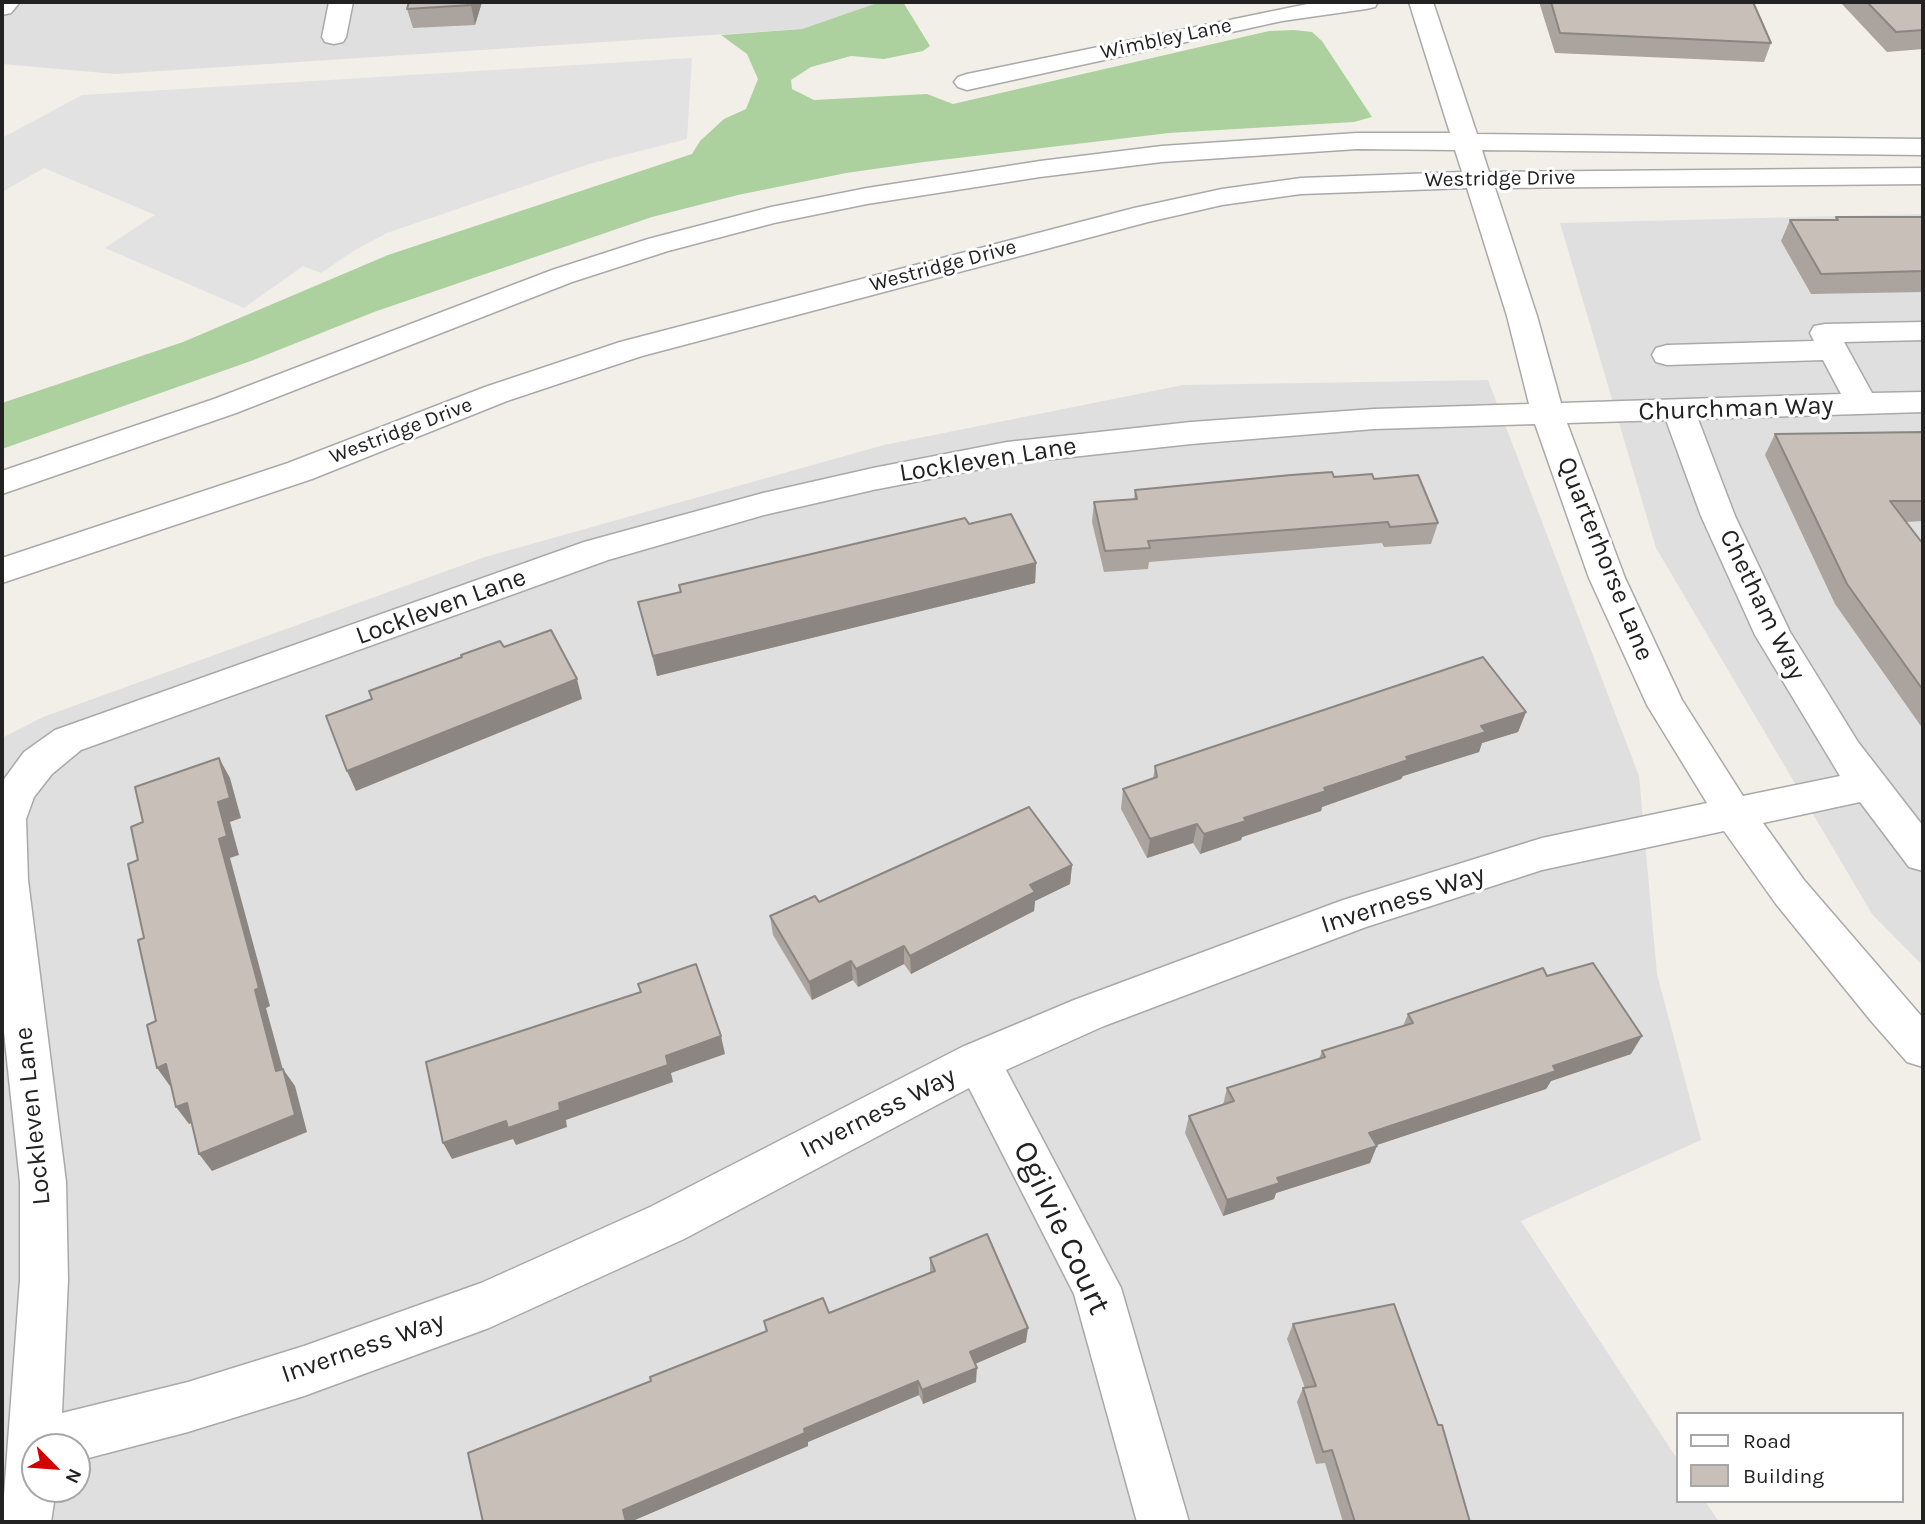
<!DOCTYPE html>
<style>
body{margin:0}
#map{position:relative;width:1925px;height:1524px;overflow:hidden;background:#f2efe9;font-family:Karla,sans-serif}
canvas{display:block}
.frame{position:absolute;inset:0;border:4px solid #222;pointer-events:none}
.legend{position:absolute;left:1676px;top:1412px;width:228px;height:91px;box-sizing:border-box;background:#fff;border:2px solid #a7a7a7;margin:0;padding:9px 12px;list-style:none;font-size:21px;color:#222}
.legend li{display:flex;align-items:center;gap:14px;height:35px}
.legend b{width:35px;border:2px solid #a7a7a7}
.north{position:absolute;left:21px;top:1433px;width:70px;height:70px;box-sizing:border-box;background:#fff;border:2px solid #a7a7a7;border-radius:50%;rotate:115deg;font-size:19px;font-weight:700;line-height:28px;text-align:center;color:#222}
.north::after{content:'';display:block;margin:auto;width:24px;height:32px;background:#d40000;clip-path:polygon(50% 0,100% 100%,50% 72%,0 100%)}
</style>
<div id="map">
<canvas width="1925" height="1524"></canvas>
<div class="frame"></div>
<ul class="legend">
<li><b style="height:9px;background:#fff"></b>Road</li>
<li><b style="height:19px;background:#c7bfb8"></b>Building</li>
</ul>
<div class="north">N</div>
</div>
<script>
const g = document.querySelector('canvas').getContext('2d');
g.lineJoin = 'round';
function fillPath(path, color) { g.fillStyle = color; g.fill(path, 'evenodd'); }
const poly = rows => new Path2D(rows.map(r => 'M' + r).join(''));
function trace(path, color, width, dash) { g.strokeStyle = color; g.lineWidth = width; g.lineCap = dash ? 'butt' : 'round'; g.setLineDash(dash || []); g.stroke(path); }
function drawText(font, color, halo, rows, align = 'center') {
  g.font = font + ' Karla,sans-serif'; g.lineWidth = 6; g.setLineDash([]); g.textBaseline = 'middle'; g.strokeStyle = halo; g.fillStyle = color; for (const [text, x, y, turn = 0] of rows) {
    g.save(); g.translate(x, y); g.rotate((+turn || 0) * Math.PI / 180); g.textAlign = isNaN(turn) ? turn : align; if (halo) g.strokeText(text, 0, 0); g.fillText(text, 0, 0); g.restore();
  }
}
const residential = poly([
 [2,2,880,2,802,29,115,74,2,64],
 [1923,214,1923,966,1872,914,1656,548,1560,223],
 [1488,380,1639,776,1657,974,1701,1140,1521,1221,1678,1460,1678,1501,1705,1501,1719,1522,2,1522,2,738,43,717,485,557,884,445,1183,385],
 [35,1447,77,1447,77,1489,35,1489]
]);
const forest = poly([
 [880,2,903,2,930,46,923,51,884,59,851,56,811,67,791,80,792,89,814,100,927,94,953,104,1269,31,1294,30,1312,32,1322,41,1372,117,1354,122,1169,133,924,162,846,173,738,195,652,217,374,312,251,361,2,449,2,403,183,342,388,255,692,154,700,141,724,119,746,109,758,79,747,54,721,35,802,29]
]);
const parking = poly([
 [692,58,687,139,589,164,387,233,355,250,321,273,303,266,244,308,105,248,155,215,44,168,2,192,2,138,82,95]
]);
const minor = poly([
 [2,2,20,2,11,13,2,15,2,2],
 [329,2,353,2,346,37,343,42,334,44,325,42,322,37,329,2],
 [1317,2,1378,2,1375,7,1366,9,1282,21,967,90,958,87,954,82,958,77,967,74,1317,2],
 [1409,2,1433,2,1477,134,1923,139,1923,155,1482,150,1489,172,1923,168,1923,184,1495,188,1537,316,1561,403,1841,394,1823,360,1667,365,1656,362,1652,355,1656,348,1667,345,1814,341,1810,333,1814,326,1825,324,1923,322,1923,340,1844,342,1872,393,1923,392,1923,412,1698,419,1735,516,1790,632,1858,742,1923,826,1923,871,1909,867,1860,802,1763,823,1804,880,1923,1018,1923,1067,1907,1062,1871,1021,1776,904,1724,831,1542,870,1366,927,1104,1026,1006,1070,1121,1288,1189,1522,1137,1522,1074,1294,969,1088,684,1239,489,1328,304,1396,188,1432,77,1461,77,1447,35,1447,35,1489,56,1489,51,1522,2,1522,20,1280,20,1182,2,1013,2,782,24,752,55,730,584,542,763,493,873,468,1007,442,1191,422,1374,409,1529,404,1507,316,1467,188,1301,194,1222,205,1148,222,642,356,507,401,312,479,2,583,2,558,288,463,485,387,620,342,1134,208,1222,189,1301,178,1462,172,1455,150,1357,149,1162,162,1040,177,867,204,774,223,668,251,572,282,236,413,2,494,2,471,214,399,552,270,648,239,771,207,867,188,1040,161,1162,146,1357,133,1450,133,1409,2],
 [1666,420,1701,516,1755,635,1840,776,1743,796,1682,700,1625,578,1567,423,1666,420],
 [1535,424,1589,578,1647,705,1707,803,1542,838,1343,900,1074,1000,962,1047,650,1207,481,1283,304,1346,188,1382,62,1413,68,1280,66,1182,28,880,26,819,34,797,52,774,81,750,608,560,764,515,873,490,1007,464,1191,444,1374,429,1535,424]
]);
const wall = poly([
 [409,2,482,2,475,25,413,28,407,9],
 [1539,2,1753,2,1771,43,1764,62,1555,53],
 [1840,2,1923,2,1923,49,1887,52],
 [1836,217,1923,217,1923,292,1811,294,1781,241,1790,220,1835,220],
 [1923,432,1923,521,1906,522,1923,544,1923,729,1835,604,1765,455,1775,434],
 [1334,477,1374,479,1438,523,1431,544,1384,547,1382,543,1149,562,1148,569,1104,572,1092,522,1094,502,1134,499,1135,490],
 [969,524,1036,563,1035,583,657,676,638,602,680,593,679,585],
 [1526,712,1518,732,1482,743,1479,752,1403,776,1401,779,1322,807,1321,811,1242,837,1241,840,1200,854,1193,843,1147,858,1121,809,1123,789,1153,779,1155,766],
 [1072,865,1070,884,1035,901,1034,911,911,974,904,964,858,987,853,980,812,1000,773,935,770,916,819,902],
 [1547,976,1631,1054,1551,1081,1546,1089,1376,1145,1370,1163,1276,1193,1274,1199,1223,1216,1185,1133,1189,1116,1223,1105,1227,1088,1319,1059,1322,1051,1403,1026,1408,1014],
 [930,1258,1026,1342,975,1364,976,1382,923,1404,919,1395,808,1442,808,1446,630,1522,651,1381,766,1331,764,1321,829,1313,930,1272],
 [1293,1324,1470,1522,1343,1522,1325,1463,1316,1464,1297,1402,1303,1388,1305,1388,1287,1339]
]);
const shadedWall = poly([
 [472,2,482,2,475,25,471,5],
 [1036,563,1035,583,657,676,653,656],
 [577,679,582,699,356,791,347,771],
 [1526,712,1518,732,1482,743,1479,752,1403,776,1401,779,1322,807,1321,811,1242,837,1241,840,1200,854,1204,834,1244,818,1406,757,1481,726],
 [219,758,230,778,241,818,230,822,239,855,230,858,270,1006,266,1008,288,1088,276,1071,255,990,219,839],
 [1197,824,1193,843,1147,858,1150,839],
 [1072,865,1070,884,1035,901,1034,911,911,974,910,956,1030,885],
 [904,946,904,964,858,987,856,969],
 [851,961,853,980,812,1000,809,982],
 [721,1036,725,1054,671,1073,673,1082,566,1120,567,1127,516,1145,513,1139,452,1159,443,1143,559,1103,666,1056],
 [1642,1036,1631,1054,1551,1081,1546,1089,1362,1150,1369,1133,1553,1066],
 [166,1064,180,1082,170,1086,157,1068],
 [283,1069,295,1086,307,1132,212,1171,199,1154],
 [187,1103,200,1120,189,1124,176,1107],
 [1377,1146,1370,1163,1276,1193,1274,1199,1223,1216,1227,1200,1277,1178],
 [1028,1328,1026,1342,970,1366,970,1352],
 [977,1368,976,1382,923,1404,922,1390],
 [918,1381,919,1395,808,1442,808,1446,630,1522,626,1522,623,1510,804,1429]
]);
const building = poly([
 [409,2,472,2,471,5,407,9,409,2],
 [1551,2,1753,2,1771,43,1560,33,1551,2],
 [1867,2,1923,2,1923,30,1896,32,1867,2],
 [1836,217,1923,217,1923,271,1821,274,1790,220,1838,220,1836,217],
 [1923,432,1923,501,1890,501,1923,544,1923,690,1847,584,1775,434,1923,432],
 [1332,472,1334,477,1372,474,1374,479,1418,475,1438,523,1390,527,1388,522,1148,541,1150,548,1105,551,1094,502,1137,499,1135,490,1291,475,1332,472],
 [1011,514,1036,563,653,656,638,602,681,592,679,585,965,518,969,524,1011,514],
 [551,630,577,679,347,771,326,716,372,699,369,691,462,657,461,655,500,641,504,647,551,630],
 [1483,657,1526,712,1481,726,1486,732,1406,757,1408,760,1324,788,1326,791,1244,818,1246,821,1204,834,1197,824,1150,839,1123,789,1157,777,1155,766,1483,657],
 [219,758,230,798,218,802,227,836,219,839,259,988,255,990,276,1071,283,1069,295,1115,199,1154,187,1103,176,1107,166,1064,157,1068,147,1025,156,1021,138,940,144,938,128,864,138,860,131,827,143,822,135,787,219,758],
 [1029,807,1072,865,1030,885,1035,892,910,956,904,946,856,969,851,961,809,982,770,916,815,896,819,902,1029,807],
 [1593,963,1642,1036,1553,1066,1556,1071,1369,1133,1377,1146,1277,1178,1280,1183,1227,1200,1189,1116,1234,1101,1227,1088,1325,1057,1322,1051,1413,1023,1408,1014,1543,968,1547,976,1593,963],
 [696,964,721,1036,666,1056,668,1065,559,1103,560,1110,508,1128,506,1121,443,1143,426,1062,641,992,638,984,696,964],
 [987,1234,1028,1328,970,1352,977,1368,922,1390,918,1381,804,1429,805,1433,623,1510,626,1522,483,1522,468,1453,651,1381,650,1377,767,1331,764,1321,823,1298,829,1313,935,1271,930,1258,987,1234],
 [1394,1304,1438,1425,1442,1425,1470,1522,1355,1522,1332,1450,1323,1452,1303,1388,1316,1386,1293,1324,1394,1304]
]);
const farStreetnames = [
 ["Wimbley Lane",1166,39,-12],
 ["Westridge Drive",1500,179,-1],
 ["Westridge Drive",943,266,-15],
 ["Westridge Drive",401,431,-21]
];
const streetNames = [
 ["Churchman Way",1736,409,-2],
 ["Lockleven Lane",988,460,-9],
 ["Quarterhorse Lane",1605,559,68],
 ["Chetham Way",1762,605,64],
 ["Lockleven Lane",441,607,-20],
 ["Inverness Way",1403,900,-18],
 ["Inverness Way",878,1113,-27],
 ["Lockleven Lane",33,1116,-96],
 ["Inverness Way",363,1348,-19]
];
const nearStreetnames = [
 ["Ogilvie Court",1061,1228,65]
];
fillPath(residential, '#e0dfdf');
fillPath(forest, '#add19e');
fillPath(parking, '#e2e2e2');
trace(minor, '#a9a9a9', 3);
fillPath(minor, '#fff');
fillPath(wall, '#aba49e');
fillPath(shadedWall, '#8b8681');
fillPath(building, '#c7bfb8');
trace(building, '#8b8681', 2);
drawText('21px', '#222', '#fff', farStreetnames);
drawText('26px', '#222', '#fff', streetNames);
drawText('32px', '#222', '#fff', nearStreetnames);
</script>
